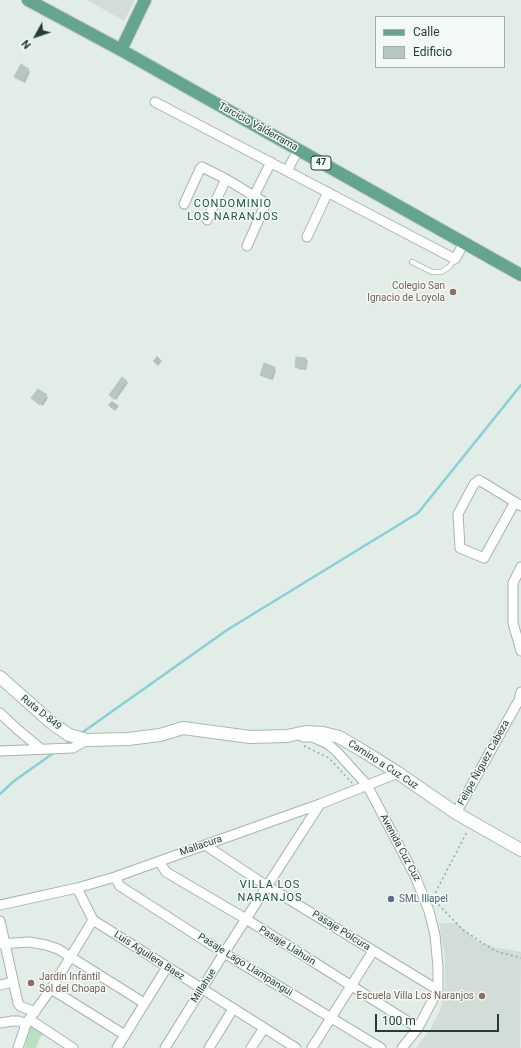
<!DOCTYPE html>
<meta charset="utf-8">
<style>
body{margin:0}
#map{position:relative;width:521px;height:1048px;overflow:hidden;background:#e3ede7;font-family:Roboto,sans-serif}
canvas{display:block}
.legend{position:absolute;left:375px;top:16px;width:130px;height:52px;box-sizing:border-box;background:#f3f9f6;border:1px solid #9fafa8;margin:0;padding:5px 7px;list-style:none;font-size:12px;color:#213f34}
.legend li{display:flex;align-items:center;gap:8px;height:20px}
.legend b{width:20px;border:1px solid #9fafa8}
.north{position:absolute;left:16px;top:16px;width:40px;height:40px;-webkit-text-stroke:3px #f3f9f6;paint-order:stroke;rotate:230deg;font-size:11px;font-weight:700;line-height:16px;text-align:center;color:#213f34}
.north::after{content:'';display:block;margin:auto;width:14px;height:18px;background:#213f34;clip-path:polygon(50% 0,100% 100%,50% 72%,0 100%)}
.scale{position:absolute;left:375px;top:1014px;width:124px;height:18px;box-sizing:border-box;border:2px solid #213f34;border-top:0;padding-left:5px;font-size:12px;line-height:14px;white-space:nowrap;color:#213f34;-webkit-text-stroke:3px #f3f9f6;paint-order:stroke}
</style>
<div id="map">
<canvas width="521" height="1048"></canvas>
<ul class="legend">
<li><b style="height:5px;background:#65a58e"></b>Calle</li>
<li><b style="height:11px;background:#b8c8c0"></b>Edificio</li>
</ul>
<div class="north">N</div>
<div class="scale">100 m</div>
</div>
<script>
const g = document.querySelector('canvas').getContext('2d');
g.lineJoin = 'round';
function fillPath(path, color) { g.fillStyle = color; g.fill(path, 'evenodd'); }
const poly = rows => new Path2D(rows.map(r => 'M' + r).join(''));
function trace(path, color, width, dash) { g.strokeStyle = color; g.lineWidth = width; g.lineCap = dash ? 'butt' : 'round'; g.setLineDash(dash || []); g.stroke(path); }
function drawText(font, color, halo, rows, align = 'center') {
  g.font = font + ' Roboto,sans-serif'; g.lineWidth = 3; g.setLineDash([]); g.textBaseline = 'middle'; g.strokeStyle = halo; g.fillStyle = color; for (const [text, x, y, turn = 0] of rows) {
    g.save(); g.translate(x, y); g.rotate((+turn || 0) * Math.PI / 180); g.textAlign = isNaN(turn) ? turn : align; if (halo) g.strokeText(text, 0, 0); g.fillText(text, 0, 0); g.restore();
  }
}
const built = poly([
 [87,0,135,0,124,21],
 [439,923,457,923,477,941,498,948,521,952,520,1048,416,1048,431,1028,441,1008,445,985,445,956]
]);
const green = poly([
 [31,1026,45,1033,40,1037,36,1048,25,1048,28,1033]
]);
const shadow = poly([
 [28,70,30,72,25,83,15,77],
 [157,356,162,361,158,366,153,361],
 [306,359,308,361,306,370,298,369,296,367],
 [274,368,276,370,273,380,263,377,261,375],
 [122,378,128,383,116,400,112,396],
 [38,390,48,398,43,406,34,400],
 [112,401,119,406,115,411,108,405]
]);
const stream = poly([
 [83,732,227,630,418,513,521,385],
 [64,745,69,742],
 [0,794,14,781,55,752]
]);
const building = poly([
 [21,64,29,69,22,81,14,77,21,64],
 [296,357,306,358,305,368,295,367,296,357],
 [264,363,275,367,271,379,260,375,264,363],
 [122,377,127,381,114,399,109,395,122,377],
 [38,389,47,395,40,405,31,398,38,389]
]);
const path = poly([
 [304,746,329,758,352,783],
 [433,897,467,832],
 [435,901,463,930,495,951,521,958]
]);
const service = poly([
 [412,262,432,272,441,272,449,267,455,259]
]);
const minor = poly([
 [155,102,455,259,464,243],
 [287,171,298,150],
 [254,196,271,162],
 [184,204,200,169,202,167,226,179,264,202,265,205,247,246],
 [207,220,226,179],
 [307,237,328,192],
 [515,502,484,558,460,548,458,514,474,484,479,480,515,502,521,506],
 [521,567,513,583,513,623,521,651],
 [0,713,17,729,41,749],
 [303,737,312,737,328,744,337,752,367,785,415,876,429,911,435,935,438,967,438,990,418,1028,402,1048],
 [0,751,73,748,87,740],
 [456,813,519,700,521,692],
 [205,845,267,886,438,990],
 [159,861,166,872,246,919,418,1028],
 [115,877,120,886,224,953,381,1048],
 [77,888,93,920,296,1048],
 [0,905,77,888,115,877,320,804,398,773],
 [0,921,18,1003,20,1006,35,1012],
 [0,944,29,942,46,945,58,949,144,1003],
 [0,985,13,982],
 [51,989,125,1035],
 [29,1019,73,1048],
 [0,1023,12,1021,19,1021,26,1024],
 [18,1048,26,1024,51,989,93,920],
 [117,1048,167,967],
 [165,1048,224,953,320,804],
 [209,1048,233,1009],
 [251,1048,264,1028],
 [312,1048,373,951]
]);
const secondary = poly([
 [0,677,53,724,69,735,87,740,128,739,160,735,183,728,250,737,287,736,306,732,323,733,339,737,363,751,398,773,456,813,521,850]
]);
const primary = poly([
 [28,0,121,50,521,275],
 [121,50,145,0]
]);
const markers = [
 [453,292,4,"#8d6e63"],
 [391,899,4,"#5c6f8a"],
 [31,983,4,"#8d6e63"],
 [482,996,4,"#8d6e63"]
];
const shields = [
 [321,163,20]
];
const shieldNames = [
 ["47",321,163]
];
const streetNames = [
 ["Tarcicio Valderrama",258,127,29],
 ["Ruta D-849",41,713,39],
 ["Felipe Ñiguez Cabeza",484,763,-61],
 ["Camino a Cuz Cuz",383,765,33],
 ["Mallacura",201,846,-19],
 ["Avenida Cuz Cuz",400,848,62],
 ["Pasaje Polcura",341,931,32],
 ["Pasaje Llahuin",287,946,32],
 ["Luis Aguilera Baez",149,956,33],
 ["Pasaje Lago Llampangui",245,965,32],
 ["Millahue",204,986,-58]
];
const educationNames = [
 ["Colegio San",445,286],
 ["Ignacio de Loyola",445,298],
 ["Jardín Infantil",39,977,"left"],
 ["Sol del Choapa",39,989,"left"],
 ["Escuela Villa Los Naranjos",474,996]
];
const serviceNames = [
 ["SML Illapel",399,899]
];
const neighbourhoodNames = [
 ["CONDOMINIO",233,204],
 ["LOS NARANJOS",233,217],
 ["VILLA LOS",270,885],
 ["NARANJOS",270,898]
];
fillPath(built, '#d1ddd6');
fillPath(green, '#bbdfc1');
fillPath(shadow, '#0003');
trace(stream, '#88d0d4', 2.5);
fillPath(building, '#b8c8c0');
trace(building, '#b5c7be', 1);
trace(service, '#a5b5ae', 6);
trace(minor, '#a5b5ae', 11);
trace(secondary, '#a3bcb1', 14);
trace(primary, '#c1c9c6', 14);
trace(path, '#82b29e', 1.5, [2, 3]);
trace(service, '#fff', 4.5);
trace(minor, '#fff', 9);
trace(secondary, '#fff', 12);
trace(primary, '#65a58e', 12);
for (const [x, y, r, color] of markers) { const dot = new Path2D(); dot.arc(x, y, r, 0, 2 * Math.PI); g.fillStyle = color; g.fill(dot); trace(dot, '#f3f9f6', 1.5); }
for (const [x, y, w] of shields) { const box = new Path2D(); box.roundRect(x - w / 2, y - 7, w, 14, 3); g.fillStyle = '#f3f9f6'; g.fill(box); trace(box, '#213f34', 1); }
drawText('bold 9px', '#213f34', null, shieldNames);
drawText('10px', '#213f34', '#f3f9f6', streetNames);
drawText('10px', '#785e54', '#f3f9f6', educationNames, 'right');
drawText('10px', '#4e5e75', '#f3f9f6', serviceNames, 'left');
g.letterSpacing = '1px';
drawText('11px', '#1c5240', '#f3f9f6', neighbourhoodNames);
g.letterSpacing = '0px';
</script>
